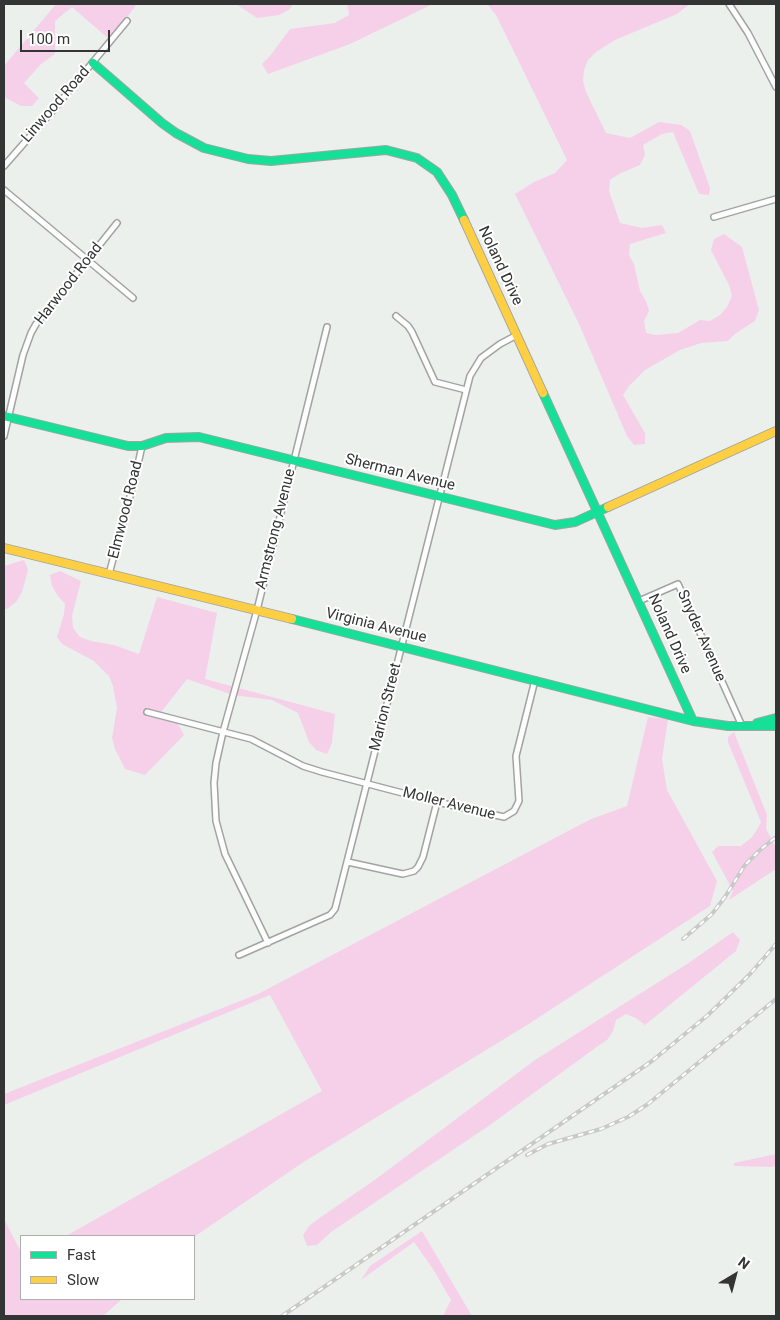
<!DOCTYPE html>
<style>
body{margin:0}
#map{position:relative;width:780px;height:1320px;overflow:hidden;background:#ebf0ed;font-family:Roboto,sans-serif}
canvas{display:block}
.frame{position:absolute;inset:0;border:5px solid #323533;pointer-events:none}
.legend{position:absolute;left:20px;top:1235px;width:175px;height:65px;box-sizing:border-box;background:#fff;border:1px solid #adaead;margin:0;padding:6px 9px;list-style:none;font-size:15px;color:#323533}
.legend li{display:flex;align-items:center;gap:10px;height:25px}
.legend b{width:25px;border:1px solid #adaead}
.north{position:absolute;left:710px;top:1250px;width:50px;height:50px;-webkit-text-stroke:4px #fff;paint-order:stroke;rotate:37deg;font-size:14px;font-weight:700;line-height:20px;text-align:center;color:#323533}
.north::after{content:'';display:block;margin:auto;width:18px;height:22px;background:#323533;clip-path:polygon(50% 0,100% 100%,50% 72%,0 100%)}
.scale{position:absolute;left:20px;top:30px;width:90px;height:22px;box-sizing:border-box;border:2px solid #323533;border-top:0;padding-left:6px;font-size:15px;line-height:18px;white-space:nowrap;color:#323533;-webkit-text-stroke:4px #fff;paint-order:stroke}
</style>
<div id="map">
<canvas width="780" height="1320"></canvas>
<div class="frame"></div>
<ul class="legend">
<li><b style="height:6px;background:#16e098"></b>Fast</li>
<li><b style="height:6px;background:#ffcf43"></b>Slow</li>
</ul>
<div class="north">N</div>
<div class="scale">100 m</div>
</div>
<script>
const g = document.querySelector('canvas').getContext('2d');
g.lineJoin = 'round';
function fillPath(path, color) { g.fillStyle = color; g.fill(path, 'evenodd'); }
const poly = rows => new Path2D(rows.map(r => 'M' + r).join(''));
function trace(path, color, width, dash) { g.strokeStyle = color; g.lineWidth = width; g.lineCap = dash ? 'butt' : 'round'; g.setLineDash(dash || []); g.stroke(path); }
function drawText(font, color, halo, rows, align = 'center') {
  g.font = font + ' Roboto,sans-serif'; g.lineWidth = 4; g.setLineDash([]); g.textBaseline = 'middle'; g.strokeStyle = halo; g.fillStyle = color; for (const [text, x, y, turn = 0] of rows) {
    g.save(); g.translate(x, y); g.rotate((+turn || 0) * Math.PI / 180); g.textAlign = isNaN(turn) ? turn : align; if (halo) g.strokeText(text, 0, 0); g.fillText(text, 0, 0); g.restore();
  }
}
const green = poly([
 [56,4,137,4,110,40,72,7,55,21,55,54,41,64,24,83,39,98,32,106,21,106,4,97,4,66],
 [236,4,276,5,293,4,289,10,279,15,257,18],
 [347,4,433,4,350,44,268,74,262,64,270,56,290,29,335,23,349,15],
 [487,4,690,4,677,14,615,40,596,52,588,60,584,70,583,81,586,92,606,133,630,138,659,122,681,125,690,131,710,188,709,195,699,194,673,132,662,134,643,145,645,155,640,165,619,174,610,180,609,191,620,223,642,228,662,225,666,233,630,244,629,255,634,264,640,291,646,301,649,311,644,321,646,333,656,335,678,333,700,320,710,321,720,315,727,307,732,296,729,285,711,250,714,239,724,234,742,247,759,310,755,321,736,333,728,341,701,343,680,350,645,370,629,386,623,395,645,433,645,444,634,445,627,436,579,324,515,194,534,182,555,173,567,160,496,15],
 [24,560,28,570,22,592,16,602,7,609,4,609,4,566],
 [60,571,81,581,72,616,73,628,80,637,91,641,114,645,139,654,157,597,217,613,205,679,335,714,332,743,327,754,316,750,309,742,298,713,272,700,233,695,187,679,162,711,177,722,184,735,145,775,125,769,115,749,112,738,117,708,113,686,109,676,94,661,62,644,57,637,64,614,65,604,58,596,52,586,50,575],
 [648,717,668,719,662,759,667,790,717,881,710,906,527,1025,302,1163,194,1237,66,1236,322,1091,270,995,4,1105,4,1094,258,994,591,819,627,806],
 [734,732,767,815,766,829,776,847,776,869,729,900,733,891,712,852,718,846,741,846,752,837,758,828,761,822,728,742,728,737],
 [733,932,740,940,736,951,645,1025,636,1018,626,1014,616,1020,613,1031,607,1040,598,1046,490,1125,331,1232,317,1245,307,1246,303,1235,309,1226,318,1219,376,1179,535,1060,687,964],
 [776,1154,776,1165,773,1167,734,1166,734,1163],
 [4,1219,21,1252,21,1299,122,1299,103,1316,4,1316],
 [422,1231,472,1316,443,1316,451,1300,433,1269,414,1242,361,1280,370,1266]
]);
const street = poly([
 [729,4,748,33,776,87],
 [4,166,54,109,127,21],
 [4,190,133,298],
 [714,217,776,199],
 [396,316,408,326,412,332,435,382,466,390],
 [4,436,23,355,31,333,36,324,117,223],
 [109,574,134,482,142,446],
 [639,601,678,584,742,726],
 [147,712,251,739,303,766,322,772,437,802,504,817,514,811,519,801,516,756,535,680],
 [348,862,398,873,403,874,414,871,418,867,423,857,437,802],
 [268,943,225,854,216,821,214,783,216,763,223,732,257,610,327,327],
 [239,955,330,915,335,909,470,376,481,358,500,344,517,335]
]);
const fast = poly([
 [93,63,162,123,176,133,204,148,248,159,271,161,386,150,417,158,437,172,452,195,464,220],
 [543,393,693,721],
 [4,416,128,446,142,446,166,438,199,437,555,525,575,522,608,507],
 [292,619,693,721,728,726,776,726],
 [757,723,776,718]
]);
const slow = poly([
 [464,220,543,393],
 [608,507,776,431],
 [4,548,292,619]
]);
const rail = poly([
 [683,939,712,914,725,897,745,865,760,850,776,837],
 [527,1155,548,1144,601,1129,628,1117,648,1104,776,999],
 [282,1316,652,1061,708,1015,750,974,776,944]
]);
const streetNames = [
 ["Linwood Road",56,105,-49],
 ["Noland Drive",500,266,65],
 ["Harwood Road",69,284,-52],
 ["Sherman Avenue",400,473,14],
 ["Elmwood Road",126,510,-76],
 ["Armstrong Avenue",276,529,-76],
 ["Virginia Avenue",376,626,14],
 ["Noland Drive",669,634,66],
 ["Snyder Avenue",701,636,66],
 ["Marion Street",386,707,-76],
 ["Moller Avenue",449,804,14]
];
fillPath(green, '#f6d0e8');
trace(street, '#a1a4a2', 8);
trace(fast, '#a1a4a2', 10);
trace(slow, '#a1a4a2', 10);
trace(street, '#fcfdfc', 5);
trace(fast, '#16e098', 8);
trace(slow, '#ffcf43', 8);
trace(rail, '#c8c9c8', 4);
trace(rail, '#fff', 2, [5.5]);
drawText('15px', '#323533', '#fff', streetNames);
</script>
